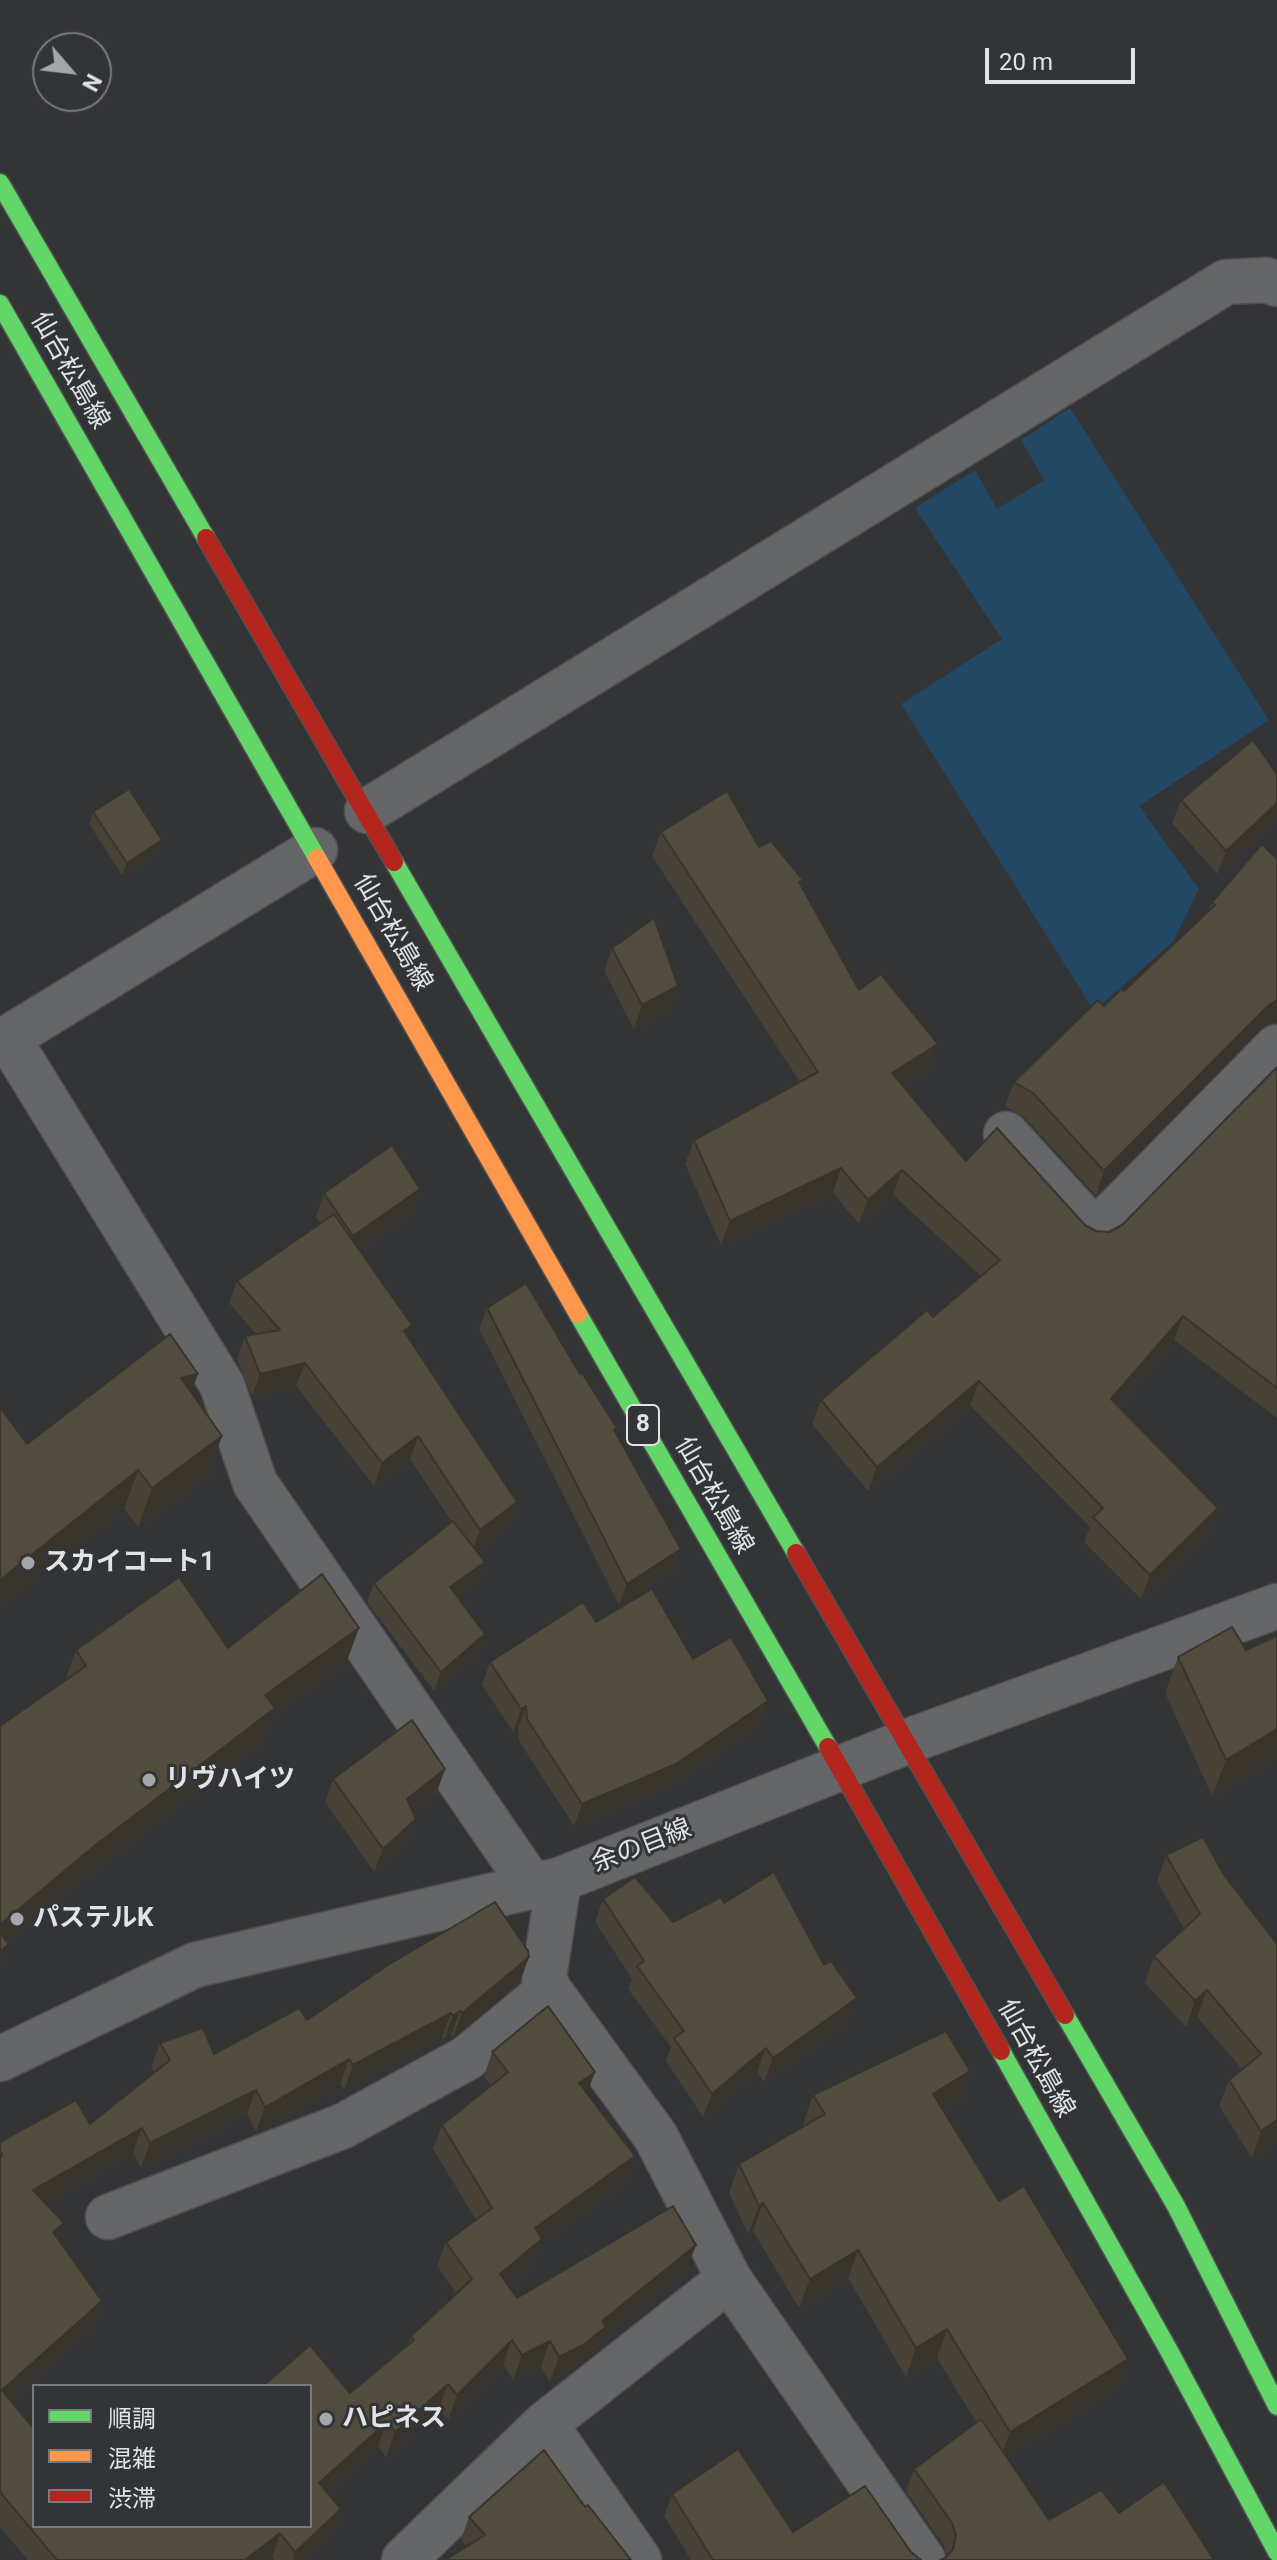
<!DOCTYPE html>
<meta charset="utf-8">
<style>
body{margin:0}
#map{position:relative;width:1277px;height:2560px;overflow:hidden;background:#333436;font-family:Roboto,"Noto Sans JP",sans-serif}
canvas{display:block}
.legend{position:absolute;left:32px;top:2384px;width:280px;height:144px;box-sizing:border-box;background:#323437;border:2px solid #787a7d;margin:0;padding:10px 14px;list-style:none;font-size:24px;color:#e1e3e5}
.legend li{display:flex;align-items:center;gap:16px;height:40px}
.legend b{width:40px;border:2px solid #787a7d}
.north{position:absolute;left:32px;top:32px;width:80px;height:80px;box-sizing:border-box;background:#323437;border:2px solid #787a7d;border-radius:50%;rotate:118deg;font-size:22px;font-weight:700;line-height:32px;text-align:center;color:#e1e3e5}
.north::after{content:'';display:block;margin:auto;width:28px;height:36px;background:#a4a6a8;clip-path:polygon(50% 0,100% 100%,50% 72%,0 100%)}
.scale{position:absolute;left:985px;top:48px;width:150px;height:36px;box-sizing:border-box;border:4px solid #e1e3e5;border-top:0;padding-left:10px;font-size:24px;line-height:28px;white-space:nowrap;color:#e1e3e5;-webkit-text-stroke:6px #323437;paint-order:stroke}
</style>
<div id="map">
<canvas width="1277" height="2560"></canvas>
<ul class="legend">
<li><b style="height:10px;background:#63d668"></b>順調</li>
<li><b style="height:10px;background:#ff974d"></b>混雑</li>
<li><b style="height:10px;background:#b3261e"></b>渋滞</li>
</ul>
<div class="north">N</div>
<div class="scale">20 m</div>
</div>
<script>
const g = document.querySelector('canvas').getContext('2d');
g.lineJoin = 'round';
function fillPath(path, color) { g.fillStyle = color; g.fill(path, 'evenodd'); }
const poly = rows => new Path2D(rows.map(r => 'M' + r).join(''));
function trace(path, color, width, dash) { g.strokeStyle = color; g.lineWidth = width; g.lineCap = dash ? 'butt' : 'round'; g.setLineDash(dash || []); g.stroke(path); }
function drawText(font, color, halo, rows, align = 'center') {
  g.font = font + ' Roboto,"Noto Sans JP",sans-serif'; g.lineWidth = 6; g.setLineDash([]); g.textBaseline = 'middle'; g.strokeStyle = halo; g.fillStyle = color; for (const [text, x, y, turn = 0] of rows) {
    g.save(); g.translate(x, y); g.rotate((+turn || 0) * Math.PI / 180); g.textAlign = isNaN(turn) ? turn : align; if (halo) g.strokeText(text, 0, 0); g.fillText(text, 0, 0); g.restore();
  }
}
const green = poly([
 [1070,408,1269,720,1139,806,1199,889,1173,942,1094,1011,901,704,1002,639,915,508,975,470,997,509,1044,480,1021,440]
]);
const street = poly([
 [367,811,1226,282,1266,280,1277,284],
 [315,850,8,1038,222,1385,255,1483,532,1886],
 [1006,1134,1095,1232,1277,1047],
 [559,1880,544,1977,549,1990,656,2137,729,2279,923,2560],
 [0,2059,195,1965,559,1880,906,1742,1277,1606],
 [108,2217,343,2126,467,2058,549,1990],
 [545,2424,639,2560],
 [404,2560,545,2424,729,2279]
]);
const fast = poly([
 [0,183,206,538],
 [0,304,317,858],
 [394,862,796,1553],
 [578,1314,828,1747],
 [1065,2015,1176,2206,1277,2406],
 [1001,2051,1168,2349,1277,2552]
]);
const slow = poly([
 [317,858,578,1314]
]);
const jam = poly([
 [206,538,394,862],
 [796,1553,1065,2015],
 [828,1747,1001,2051]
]);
const wall = poly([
 [1277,774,1277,819,1217,874,1172,823,1181,800],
 [93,812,158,852,122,875,89,824],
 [661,832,801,885,859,990,929,1068,902,1085,966,1161,1096,1231,1109,1232,1122,1225,1277,1067,1277,1418,1174,1340,1118,1405,1218,1508,1209,1532,1141,1599,1084,1542,1090,1527,970,1405,868,1491,812,1424,821,1400,933,1317,981,1276,893,1195,859,1224,833,1193,721,1245,685,1164,694,1140,800,1082,652,856],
 [1277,859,1271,1023,1260,1029,1096,1196,1024,1117,1005,1106,1014,1082,1124,991,1208,912,1212,902],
 [612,948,670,1009,634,1029,604,971],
 [420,1189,412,1212,359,1249,408,1336,517,1502,509,1525,475,1550,478,1581,457,1596,478,1653,434,1691,367,1602,374,1583,452,1522,410,1459,374,1486,296,1386,252,1396,237,1359,245,1336,256,1334,229,1303,237,1281,320,1223,316,1217,324,1193],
 [487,1308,580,1374,617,1428,616,1432,673,1571,619,1605,479,1329],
 [191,1392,222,1436,208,1475,138,1527,124,1509,27,1444],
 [596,1622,693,1659,760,1723,668,1787,574,1826,519,1741,518,1728,513,1732,482,1685,490,1662],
 [1277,1636,1277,1758,1212,1796,1165,1693,1178,1657,1246,1650],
 [228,1648,347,1661,273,1714,263,1741,80,1880,7,1942,65,1681,76,1650],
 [333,1779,437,1792,413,1811,407,1842,374,1872,325,1802],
 [1166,1855,1224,1875,1277,1944,1277,2140,1252,2158,1219,2106,1229,2080,1242,2069,1197,2017,1186,2027,1145,1983,1154,1956,1184,1929,1157,1881],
 [603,1899,673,1922,724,1903,848,2021,764,2082,757,2071,703,2117,666,2061,671,2047,628,1989,632,1979,595,1922],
 [520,1982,453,2037,451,2035,444,2040,442,2037,344,2090,340,2084,256,2132,247,2114,141,2168,133,2152,45,2202,58,2239,102,2301,93,2326,10,2399,34,2526,310,2526,350,2393,407,2346,411,2336,456,2293,437,2266,446,2242,476,2220,433,2149,442,2125,491,2086,484,2077,492,2052,587,2093,635,2156,626,2181,541,2242,533,2263,508,2285,517,2298,687,2269,602,2339,597,2351,574,2369,550,2382,541,2366,513,2380,503,2364,448,2420,439,2408,386,2457,378,2446,327,2492,341,2509,332,2533,304,2560,274,2560,272,2558,268,2560,28,2560,0,2527,0,2142,90,2124,154,2072,151,2067,160,2043,214,2054,307,2020],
 [970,2071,960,2100,943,2110,999,2201,1128,2359,1118,2388,1006,2456,1049,2520,1119,2513,1214,2560,945,2558,947,2556,944,2546,906,2491,914,2469,976,2422,937,2358,906,2377,848,2278,799,2308,753,2231,748,2234,729,2193,739,2164,804,2126,803,2124,813,2095],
 [672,2494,793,2532,911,2552,921,2560,691,2560,664,2516],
 [585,2507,466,2546,461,2540,469,2517]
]);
const shadedWall = poly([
 [1277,803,1277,819,1217,874,1226,851],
 [162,840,158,852,122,875,127,863],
 [678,986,670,1009,634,1029,642,1005],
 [1277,1000,1277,1023,1271,1023,1260,1029,1096,1196,1104,1171,1269,1005],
 [938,1044,929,1068,883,1097,892,1073],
 [841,1168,833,1193,721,1245,730,1221],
 [902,1170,893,1195,859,1224,868,1200],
 [420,1189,412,1212,345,1259,353,1236],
 [1183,1316,1174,1340,1102,1423,1111,1399],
 [412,1325,404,1348,404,1331],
 [305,1363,296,1386,252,1396,260,1374],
 [198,1374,184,1412,181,1378],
 [979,1381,970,1405,868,1491,877,1467],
 [222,1436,208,1475,138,1527,152,1488],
 [418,1436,410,1459,374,1486,382,1463],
 [138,1470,124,1509,0,1607,0,1580],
 [517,1502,509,1525,472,1552,480,1530],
 [1218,1508,1209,1532,1141,1599,1150,1575],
 [681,1549,673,1571,619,1605,627,1584],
 [485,1562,478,1581,444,1606,450,1587],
 [359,1628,347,1661,273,1714,263,1741,80,1880,0,1948,0,1925,265,1695],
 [485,1634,478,1653,434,1691,441,1672],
 [768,1701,760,1723,668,1787,574,1826,582,1804],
 [526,1706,518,1728,513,1732,521,1709],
 [1277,1729,1277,1758,1212,1796,1226,1760],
 [445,1769,437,1792,399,1822,407,1799],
 [416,1819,407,1842,374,1872,383,1849],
 [9,1944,0,1968,0,1952],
 [529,1957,520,1982,453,2037,462,2013],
 [1207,1990,1197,2017,1186,2027,1195,2001],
 [857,1998,848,2021,764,2082,773,2058],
 [460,2011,451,2035,444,2040,453,2016],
 [451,2013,442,2037,344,2090,353,2065],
 [766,2048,757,2071,703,2117,712,2094],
 [349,2059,340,2084,256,2132,265,2107],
 [970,2071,960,2100,922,2122,933,2094],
 [595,2072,586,2096,579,2083],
 [256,2090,247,2114,141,2168,150,2143],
 [1277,2120,1277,2140,1252,2158,1261,2131],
 [142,2128,133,2152,24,2214,33,2190],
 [635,2156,626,2181,541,2242,533,2263,491,2299,500,2274,535,2228],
 [763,2203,753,2231,748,2234,759,2206],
 [64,2223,55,2248,53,2232],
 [696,2245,687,2269,602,2339,597,2351,574,2369,550,2382,559,2357],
 [858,2250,848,2278,799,2308,810,2279],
 [102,2301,93,2326,0,2408,2,2390],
 [947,2329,937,2358,906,2377,916,2348],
 [512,2340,503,2364,448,2420,457,2395],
 [550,2341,541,2366,513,2380,522,2355],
 [1128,2359,1118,2388,1000,2460,1010,2432],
 [448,2384,439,2408,386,2457,395,2432],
 [387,2422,378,2446,310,2507,319,2483],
 [341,2509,332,2533,304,2560,293,2560,295,2552],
 [280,2533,272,2558,268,2560,245,2560]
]);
const building = poly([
 [1253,740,1277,774,1277,803,1226,851,1181,800,1253,740],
 [129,789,162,840,127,863,93,812,129,789],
 [727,791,759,847,771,841,803,880,799,882,859,990,881,974,938,1044,892,1073,966,1161,997,1128,1085,1225,1096,1231,1109,1232,1122,1225,1277,1067,1277,1388,1183,1316,1111,1399,1218,1508,1150,1575,1093,1517,1103,1508,979,1381,877,1467,821,1400,927,1310,933,1317,1000,1260,902,1170,868,1200,841,1168,730,1221,694,1140,818,1072,661,832,727,791],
 [1262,844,1277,859,1277,1000,1269,1005,1104,1171,1033,1093,1014,1082,1098,1000,1104,1006,1121,989,1124,991,1215,905,1212,902,1262,844],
 [654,918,678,986,642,1005,612,948,654,918],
 [392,1145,420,1189,353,1236,324,1193,392,1145],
 [334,1214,412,1325,404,1331,517,1502,480,1530,418,1436,382,1463,305,1363,260,1374,245,1336,280,1330,237,1281,334,1214],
 [526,1283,580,1374,582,1373,617,1428,614,1430,681,1549,627,1584,487,1308,526,1283],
 [170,1334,198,1374,181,1378,222,1436,152,1488,138,1470,0,1580,0,1407,27,1444,170,1334],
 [453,1521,485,1562,450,1587,485,1634,441,1672,374,1583,453,1521],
 [322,1574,359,1628,265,1695,275,1708,93,1847,0,1925,0,1726,86,1666,76,1650,179,1577,228,1648,322,1574],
 [652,1589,693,1659,731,1637,768,1701,676,1764,582,1804,527,1719,526,1706,521,1709,490,1662,583,1602,596,1622,652,1589],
 [1232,1627,1246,1650,1277,1636,1277,1729,1226,1760,1178,1657,1232,1627],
 [412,1720,445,1769,407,1799,416,1819,383,1849,333,1779,412,1720],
 [1203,1837,1224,1875,1277,1944,1277,2120,1261,2131,1229,2080,1261,2054,1207,1990,1195,2001,1154,1956,1200,1914,1166,1855,1203,1837],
 [774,1872,824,1965,831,1961,857,1998,773,2058,766,2048,712,2094,674,2038,684,2031,637,1966,644,1961,603,1899,635,1877,673,1922,721,1897,724,1903,774,1872],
 [495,1902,528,1951,529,1957,462,2013,460,2011,453,2016,451,2013,353,2065,349,2059,265,2107,256,2090,150,2143,142,2128,33,2190,64,2223,53,2232,102,2301,2,2390,34,2429,34,2526,310,2526,310,2386,263,2386,310,2345,350,2393,414,2340,411,2336,472,2279,446,2242,492,2208,442,2125,508,2072,492,2052,548,2006,595,2072,579,2083,635,2156,535,2228,542,2239,500,2274,517,2298,673,2206,696,2245,602,2321,606,2327,583,2345,559,2357,550,2341,522,2355,512,2340,457,2395,448,2384,395,2432,387,2422,319,2483,341,2509,295,2552,280,2533,245,2560,57,2560,0,2492,0,2157,2,2155,0,2150,0,2142,76,2100,90,2124,170,2060,160,2043,203,2028,214,2054,299,2008,307,2020,388,1965,495,1902],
 [0,1933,9,1944,0,1952,0,1933],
 [946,2031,970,2071,933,2094,999,2201,1024,2186,1128,2359,1010,2432,947,2329,916,2348,858,2250,810,2279,763,2203,759,2206,739,2164,825,2114,813,2095,946,2031],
 [981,2419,1049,2520,1101,2490,1119,2513,1164,2482,1214,2560,940,2560,945,2558,953,2549,956,2535,952,2523,914,2469,981,2419],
 [738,2449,793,2532,865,2486,911,2552,921,2560,713,2560,672,2494,738,2449],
 [544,2450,585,2507,588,2505,631,2560,445,2560,485,2535,469,2517,544,2450]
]);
const markers = [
 [28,1563,8,"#a4a6a8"],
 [149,1780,8,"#a4a6a8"],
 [17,1919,8,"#a4a6a8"],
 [326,2419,8,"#a4a6a8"]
];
const shields = [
 [643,1425,32]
];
const shieldNames = [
 ["8",643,1425]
];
const streetNames = [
 ["仙台松島線",69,371,60],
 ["仙台松島線",392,933,60],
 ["仙台松島線",713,1496,60],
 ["余の目線",642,1847,-21],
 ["仙台松島線",1035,2059,61]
];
const poiNames = [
 ["スカイコート1",44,1563],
 ["リヴハイツ",165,1780],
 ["パステルK",33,1919],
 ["ハピネス",342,2419]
];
fillPath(green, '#234864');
trace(street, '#4f5052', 47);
trace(fast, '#4f5052', 21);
trace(slow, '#4f5052', 21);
trace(jam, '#4f5052', 21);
trace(street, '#656667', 44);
trace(fast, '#63d668', 18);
trace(slow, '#ff974d', 18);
trace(jam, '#b3261e', 18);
fillPath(wall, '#474136');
fillPath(shadedWall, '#39352c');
fillPath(building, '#524c3f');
trace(building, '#39352c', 2);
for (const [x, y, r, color] of markers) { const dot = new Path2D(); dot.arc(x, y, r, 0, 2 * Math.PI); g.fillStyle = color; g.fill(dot); trace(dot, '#323437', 3); }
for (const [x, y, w] of shields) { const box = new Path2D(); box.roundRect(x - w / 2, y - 20, w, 40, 6); g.fillStyle = '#323437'; g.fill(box); trace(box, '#e1e3e5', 2); }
drawText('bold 24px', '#e1e3e5', null, shieldNames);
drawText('26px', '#e1e3e5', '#323437', streetNames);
drawText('bold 26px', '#e1e3e5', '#323437', poiNames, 'left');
</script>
